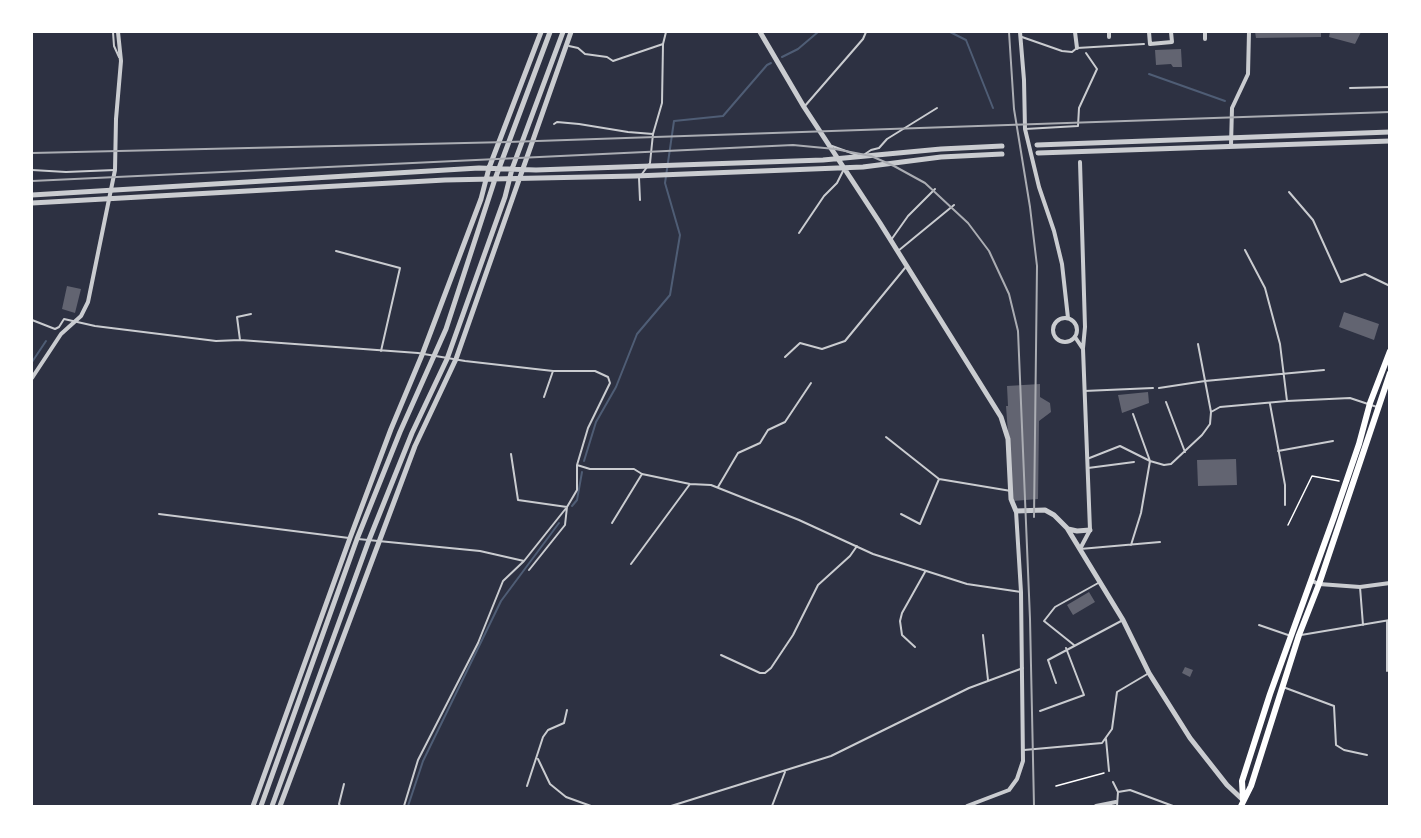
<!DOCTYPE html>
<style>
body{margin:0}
#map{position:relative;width:1421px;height:838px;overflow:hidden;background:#2d3142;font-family:"Noto Sans",sans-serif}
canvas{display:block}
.frame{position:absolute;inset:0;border:33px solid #fff;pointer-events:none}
</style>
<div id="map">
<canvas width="1421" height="838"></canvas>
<div class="frame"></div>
</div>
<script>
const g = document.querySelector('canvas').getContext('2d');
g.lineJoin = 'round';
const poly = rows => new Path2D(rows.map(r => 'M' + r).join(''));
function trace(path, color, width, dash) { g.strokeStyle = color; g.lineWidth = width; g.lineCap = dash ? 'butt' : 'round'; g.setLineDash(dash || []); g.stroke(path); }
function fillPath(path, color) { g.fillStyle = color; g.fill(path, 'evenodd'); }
const stream = poly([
 [950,32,966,40,993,108],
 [782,57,798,49,818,32],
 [1149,74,1225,101],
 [32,362,46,341],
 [584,461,596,422,616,387,637,334,670,295,680,235,665,183,674,121,723,116,767,65,771,63],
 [572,506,577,500,582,472],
 [408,806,423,761,501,601,559,523]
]);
const building = poly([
 [1255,32,1321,32,1321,37,1256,38],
 [1330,32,1361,32,1355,44,1329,37],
 [1181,49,1182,67,1173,67,1171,64,1156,65,1155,50],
 [67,286,81,289,75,313,62,309],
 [1344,312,1379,324,1374,340,1339,327],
 [1040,384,1040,397,1050,403,1051,412,1039,421,1038,499,1013,501,1006,406,1008,406,1007,386],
 [1148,392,1149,403,1122,413,1118,395],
 [1236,459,1237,485,1198,486,1197,460],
 [1089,592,1095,602,1073,615,1067,605],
 [1185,667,1193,670,1190,677,1182,673]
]);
const path = poly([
 [1288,525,1312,476,1339,481],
 [1056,786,1104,773]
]);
const service = poly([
 [113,32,114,46,119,57],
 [1022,37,1062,51,1072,52,1077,48,1144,44],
 [569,46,578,48,585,54,607,57,613,61,663,44],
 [1350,88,1390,87],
 [804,107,863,39,866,32],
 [554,124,557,122,579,124,628,132,653,134],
 [1025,129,1078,126,1079,108,1097,69,1086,53],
 [832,146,857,155],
 [865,154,871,150,879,148,887,139,937,108],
 [32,170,66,172,115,170],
 [1289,192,1313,220,1341,282,1365,274,1390,286],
 [640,200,639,178,650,163,653,134,662,103,663,44,666,32],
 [799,233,824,196,837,183,844,169],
 [891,240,908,216,935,189],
 [1245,250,1265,288,1280,344,1287,401],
 [336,251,400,268,381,351],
 [898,251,954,205],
 [32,320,55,329,59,327,64,319,95,326,216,341,240,340,418,353,465,361,553,371,595,371,608,377,610,383,588,428,577,465,577,490,567,507,524,561,503,581,478,643,418,760,404,806],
 [240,340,237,317,251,314],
 [1198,344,1211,412],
 [785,357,800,343,822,349,845,341,905,268],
 [1159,388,1205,381,1324,370],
 [1084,391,1153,388],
 [544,397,553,371],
 [1166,402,1185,452],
 [1270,404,1285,485,1285,505],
 [886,437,939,479,1011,491],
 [1278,451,1333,441],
 [511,454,518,500,567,507,565,525,529,570],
 [1087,459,1120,446,1150,461,1164,465,1171,464,1202,435,1210,424,1211,412,1220,407,1287,401,1350,398,1377,407],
 [577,465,590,469,634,469,642,474,690,484,711,485,799,520,873,554,967,584,1021,592],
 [1088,468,1134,462],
 [718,487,738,453,760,443,768,430,785,422,811,383],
 [159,514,349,538],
 [901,514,920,524,939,479],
 [612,523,642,474],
 [358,539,480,551,524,561],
 [1131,545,1141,513,1150,461,1133,414],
 [1080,549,1160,542],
 [631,564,690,484],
 [1360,587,1363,625],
 [1259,625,1288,635],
 [983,635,988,680],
 [1301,635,1390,620],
 [1074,645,1044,621,1055,607,1100,582],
 [915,647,902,635,900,621,902,613,925,572],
 [721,655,760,673,765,673,771,668,793,635,818,585,850,556,857,546],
 [1387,671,1387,621],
 [1056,683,1048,660,1123,620],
 [1283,687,1334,706,1336,745,1344,750,1367,755],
 [1040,711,1084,695,1066,648],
 [1106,739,1109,771],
 [1024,750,1102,743,1112,729,1117,692,1149,673],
 [538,759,550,784,566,797,591,806],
 [1113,782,1118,792],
 [527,786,543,737,548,730,564,723,567,710],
 [340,806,339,804,344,784],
 [671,806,831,756,969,688,1023,668],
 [772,806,785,772],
 [1117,806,1118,792,1130,790,1173,806]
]);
const minor = poly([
 [1020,32,1024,80,1025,129,1039,187,1054,231,1062,264,1068,318],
 [1075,32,1077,48],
 [1109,32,1109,37],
 [1149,32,1150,44,1172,42,1171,32],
 [1205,32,1205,39],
 [1231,145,1232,108,1248,74,1249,32],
 [1080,162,1085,327,1083,348],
 '1053 330a12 12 0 1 1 24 0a12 12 0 1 1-24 0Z',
 [1075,337,1083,349,1090,530,1080,549],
 [32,378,61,334,81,316,88,302,115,170,116,119,121,61,118,32],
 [1312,581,1319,584,1360,587,1390,583],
 [967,806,1009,790,1017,779,1023,761,1021,592,1016,511],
 [1096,806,1116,802]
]);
const tertiary = poly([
 [760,32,804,107,880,223,1001,417,1008,439,1011,499,1016,511,1045,510,1054,515,1067,528,1123,620,1149,673,1190,738,1227,785,1243,800],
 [1037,145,1390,132],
 [1038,153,1390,141],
 [32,195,479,168,536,170,823,160,941,149,1002,146],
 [32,203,445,180,635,176,863,167,941,157,1002,154],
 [1068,529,1077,531,1090,530],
 [253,806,350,538,391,429,422,355,481,199,489,168,541,32],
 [261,806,357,539,400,432,446,329,495,179,550,32],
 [272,806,369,540,412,433,447,359,505,197,512,169,563,32],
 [280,806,415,446,456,359,571,32]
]);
const secondary = poly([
 [1243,800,1242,781,1270,694,1334,517,1359,444,1370,403,1390,351],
 [1241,806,1251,786,1299,635,1319,584,1390,373]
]);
const rail = poly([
 [1009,32,1014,109,1030,207,1037,266,1034,517],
 [32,153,508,142,1390,112],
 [32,181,793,145,835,149,871,156,894,166,925,183,968,223,989,251,1009,294,1018,331,1030,619,1034,806]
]);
trace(stream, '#4f5d75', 2);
fillPath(building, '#626471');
trace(path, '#fff', 1.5);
trace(service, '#caccd0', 2);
trace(minor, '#caccd0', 4);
trace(tertiary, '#caccd0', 5);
trace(secondary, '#fff', 6);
trace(rail, '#abadb3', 2);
</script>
